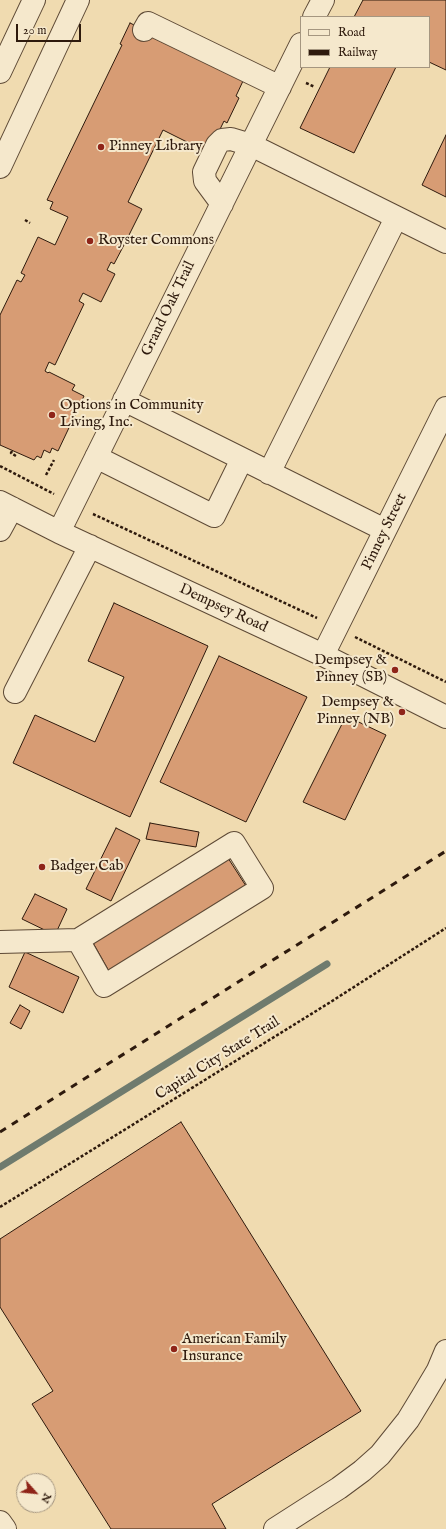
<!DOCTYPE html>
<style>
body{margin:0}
#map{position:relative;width:446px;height:1529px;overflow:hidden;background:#f0dbb0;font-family:"IM FELL English",serif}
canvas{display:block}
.legend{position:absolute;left:300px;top:16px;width:130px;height:52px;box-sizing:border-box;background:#f5e8cc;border:1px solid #a59680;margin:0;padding:5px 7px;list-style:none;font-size:12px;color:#2e1a0d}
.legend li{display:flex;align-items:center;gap:8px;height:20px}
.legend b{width:20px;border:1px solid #a59680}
.north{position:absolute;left:16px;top:1473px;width:40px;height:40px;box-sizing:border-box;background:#f5e8cc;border:1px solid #a59680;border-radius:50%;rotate:117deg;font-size:11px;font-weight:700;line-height:16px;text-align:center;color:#2e1a0d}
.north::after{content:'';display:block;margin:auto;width:14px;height:18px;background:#8f2418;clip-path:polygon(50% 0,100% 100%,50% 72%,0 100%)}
.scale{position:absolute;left:16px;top:24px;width:65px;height:18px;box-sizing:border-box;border:2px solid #2e1a0d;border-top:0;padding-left:5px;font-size:12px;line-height:14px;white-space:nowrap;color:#2e1a0d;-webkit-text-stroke:3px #f5e8cc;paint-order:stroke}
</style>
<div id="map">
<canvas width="446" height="1529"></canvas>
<ul class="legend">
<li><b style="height:5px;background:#f5e8cc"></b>Road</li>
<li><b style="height:5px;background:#2e1a0d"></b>Railway</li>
</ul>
<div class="north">N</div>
<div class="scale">20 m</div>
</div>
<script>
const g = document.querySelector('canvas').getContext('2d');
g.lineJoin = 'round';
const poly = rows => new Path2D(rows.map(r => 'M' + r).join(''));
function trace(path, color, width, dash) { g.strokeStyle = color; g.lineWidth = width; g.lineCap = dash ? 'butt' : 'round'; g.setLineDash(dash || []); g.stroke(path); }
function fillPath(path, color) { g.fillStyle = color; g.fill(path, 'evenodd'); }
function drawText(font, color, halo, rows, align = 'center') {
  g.font = font + ' "IM FELL English",serif'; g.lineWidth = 4; g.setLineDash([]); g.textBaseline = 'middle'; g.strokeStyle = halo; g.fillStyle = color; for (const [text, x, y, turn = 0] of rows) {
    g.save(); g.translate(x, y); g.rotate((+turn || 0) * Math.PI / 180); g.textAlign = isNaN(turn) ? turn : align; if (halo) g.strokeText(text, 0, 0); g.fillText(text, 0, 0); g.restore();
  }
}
const stream = poly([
 [0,1167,327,964]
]);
const building = poly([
 [363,0,446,0,446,70,429,62,429,17,354,17,363,0],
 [130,23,153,34,152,37,243,81,236,96,239,98,227,123,224,121,210,150,204,147,203,150,163,130,128,202,142,209,127,239,124,238,122,244,124,245,114,264,111,262,107,270,115,274,101,302,83,293,79,301,84,304,55,365,49,362,45,371,48,373,49,372,75,385,72,390,84,396,58,451,52,448,50,453,44,450,41,458,37,456,34,460,0,445,0,315,17,280,21,282,25,275,21,273,38,237,55,245,68,217,50,209,53,202,47,200,122,45,120,44,130,23],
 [330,67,396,67,354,153,300,128,330,67],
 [446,135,446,197,422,185,446,135],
 [114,603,208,646,130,817,13,763,35,715,95,742,124,677,88,661,114,603],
 [219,656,307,697,246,822,160,782,219,656],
 [346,716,386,735,345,820,303,802,346,716],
 [150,823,199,832,196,847,146,839,150,823],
 [116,828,140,840,111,901,86,889,116,828],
 [228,858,246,886,110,973,92,941,228,858],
 [35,894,67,909,55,935,22,919,35,894],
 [25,952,79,977,63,1013,9,987,25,952],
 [20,1005,30,1011,21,1029,10,1023,20,1005],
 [181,1122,361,1411,212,1504,226,1529,111,1529,32,1404,53,1391,0,1307,0,1239,181,1122]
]);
const path = poly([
 [306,83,315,87],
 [25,220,30,223],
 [12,451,11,453,16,456],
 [0,466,54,494],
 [46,475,54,460],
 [93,514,317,618],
 [355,637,446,682],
 [0,1207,329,1003,446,928]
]);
const minor = poly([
 [314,17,323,0],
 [144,30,148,23,280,87],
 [0,72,34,0],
 [0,167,78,0],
 [222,204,205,181,204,172,217,145,222,140,231,139,251,145,446,242],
 [124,400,385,530],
 [96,457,214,516,242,459],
 [269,473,396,218],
 [0,502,59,532,323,655,446,717],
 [0,530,12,508],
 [59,532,301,44],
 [323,655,446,408],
 [15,692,90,546],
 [0,942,78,940,234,843,262,888,104,986,78,940],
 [0,1522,5,1529],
 [275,1529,339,1488,362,1471,380,1455,408,1420,422,1397,438,1370,446,1351]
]);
const rail = poly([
 [0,1132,446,851]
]);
const markers = [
 [101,147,4,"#8f2418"],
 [90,241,4,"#8f2418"],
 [52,415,4,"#8f2418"],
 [395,670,4,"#8f2418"],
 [402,712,4,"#8f2418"],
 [42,867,4,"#8f2418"],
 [174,1349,4,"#8f2418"]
];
const poiNames = [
 ["Pinney Library",109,147],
 ["Royster Commons",98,241],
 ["Options in Community",60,406],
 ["Living, Inc.",60,423],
 ["Dempsey &",387,661,"right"],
 ["Pinney (SB)",387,678,"right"],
 ["Dempsey &",394,703,"right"],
 ["Pinney (NB)",394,720,"right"],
 ["Badger Cab",50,867],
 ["American Family",182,1340],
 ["Insurance",182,1357]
];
const streetNames = [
 ["Grand Oak Trail",169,309,-64],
 ["Pinney Street",385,532,-64],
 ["Dempsey Road",223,609,25],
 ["Capital City State Trail",218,1059,-32]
];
trace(stream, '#6f7b6e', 7);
fillPath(building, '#d79c74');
trace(building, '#2e1a0d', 1);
trace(minor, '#5e4a36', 24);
trace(path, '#2e1a0d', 2.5, [3, 2]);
trace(minor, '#f5e8cc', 22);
trace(rail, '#2e1a0d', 3, [7, 7]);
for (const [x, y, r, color] of markers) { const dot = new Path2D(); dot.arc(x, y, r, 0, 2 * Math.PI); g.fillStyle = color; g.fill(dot); trace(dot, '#f5e8cc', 1.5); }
drawText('15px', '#2e1a0d', '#f5e8cc', poiNames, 'left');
drawText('15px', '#2e1a0d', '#f5e8cc', streetNames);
</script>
